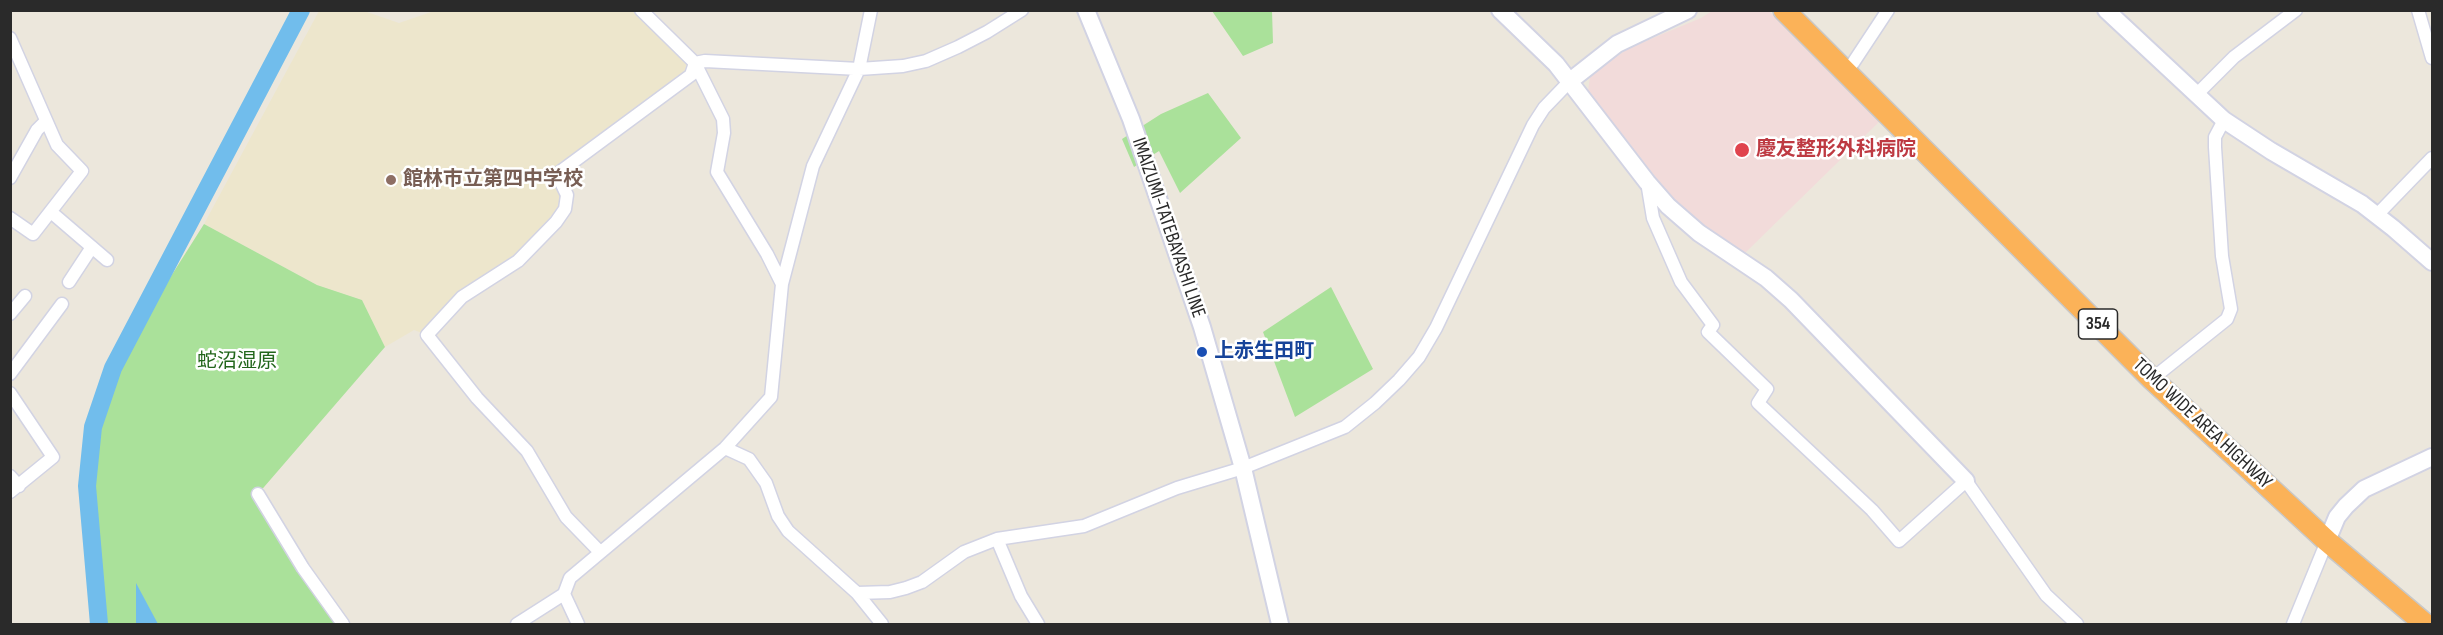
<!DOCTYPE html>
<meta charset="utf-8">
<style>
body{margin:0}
#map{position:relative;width:2443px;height:635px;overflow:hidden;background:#ece7dc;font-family:"Sofia Sans Condensed",sans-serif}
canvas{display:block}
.frame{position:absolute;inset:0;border:12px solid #2a2a2a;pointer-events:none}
</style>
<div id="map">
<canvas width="2443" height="635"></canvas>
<div class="frame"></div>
</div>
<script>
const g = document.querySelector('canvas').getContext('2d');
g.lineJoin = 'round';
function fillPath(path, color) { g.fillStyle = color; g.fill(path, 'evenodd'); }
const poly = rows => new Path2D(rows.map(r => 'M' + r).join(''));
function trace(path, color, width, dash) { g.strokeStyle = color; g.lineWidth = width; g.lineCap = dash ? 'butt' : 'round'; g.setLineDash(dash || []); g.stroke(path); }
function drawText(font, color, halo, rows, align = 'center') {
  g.font = font + ' "Sofia Sans Condensed","Noto Sans JP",sans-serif'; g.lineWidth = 5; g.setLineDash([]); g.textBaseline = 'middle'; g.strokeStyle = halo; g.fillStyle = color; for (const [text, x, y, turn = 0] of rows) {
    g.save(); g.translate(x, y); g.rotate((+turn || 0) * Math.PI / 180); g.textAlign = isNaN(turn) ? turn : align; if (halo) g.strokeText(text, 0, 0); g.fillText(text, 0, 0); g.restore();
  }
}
const education = poly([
 [437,10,635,11,687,63,684,73,549,173,559,188,561,195,560,206,522,250,490,273,459,292,422,333,414,330,385,347,362,300,317,285,204,224,319,11,364,11,399,23]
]);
const medical = poly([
 [1712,11,1769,11,1880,121,1745,253,1710,231,1672,198,1588,91,1590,77,1610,61,1629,48,1701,18]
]);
const green = poly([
 [1212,11,1272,11,1273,43,1243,56],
 [1208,93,1241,138,1180,193,1159,151,1134,167,1122,139,1161,114],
 [204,224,317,285,362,300,385,347,258,494,343,624,107,624,87,486,113,368],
 [1331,287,1373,369,1295,417,1263,332]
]);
const water = poly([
 [136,583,158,624,136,624]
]);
const river = poly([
 [99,624,87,486,93,427,113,368,301,10]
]);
const street = poly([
 [641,10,695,63,723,119,724,133,717,172,767,254,782,284],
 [2418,10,2432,58],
 [10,38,57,145,82,171,33,234,10,218],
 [1853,63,1888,10],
 [2196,95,2234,57,2296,10],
 [10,178,37,130,46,121],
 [1647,182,1653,218,1681,282,1713,325,1708,332,1767,389,1758,403,1872,510,1899,541,1966,481,2046,595,2077,624],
 [51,212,107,260],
 [2377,215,2432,158],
 [69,282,92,247],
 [10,314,25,296],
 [10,374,62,304],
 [2152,379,2227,319,2231,309,2222,256,2215,147,2215,137,2224,120],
 [10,393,53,457,10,492],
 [725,448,749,459,766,483,778,516,788,531,857,593,882,624],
 [10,476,19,486],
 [258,494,303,568,343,624],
 [997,539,1021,596,1038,624],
 [599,551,566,517,527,451,477,398,427,335,462,297,518,261,556,222,565,209,567,195,557,174,691,75,695,63,705,61,859,69,903,66,926,61,958,47,987,32,1022,10],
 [857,593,890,592,906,588,922,582,964,552,997,539,1084,526,1177,488,1243,468,1345,427,1375,403,1399,380,1419,357,1436,328,1533,125,1544,108,1570,81],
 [517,624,564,594],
 [578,624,564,594,570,578,725,448,771,397,782,284,813,166,859,69,871,10],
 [2293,624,2327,541]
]);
const secondary = poly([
 [1086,10,1131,119,1202,327,1243,468,1280,624],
 [1500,10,1556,64,1647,182,1668,206,1699,233,1766,278,1791,300,1966,481],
 [2106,10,2224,120,2271,151,2362,204,2393,228,2432,262],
 [1570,81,1617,44,1688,10],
 [2327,541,2337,517,2346,506,2364,489,2432,457]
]);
const highway = poly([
 [1784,10,2152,379,2327,541,2425,624]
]);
const markers = [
 [1742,150,8,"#e0444e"],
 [391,180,6,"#8d6e63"],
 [1202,352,6,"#1a4fb4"]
];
const shields = [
 [2098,324,39]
];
const shieldNames = [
 ["354",2098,324]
];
const healthNames = [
 ["慶友整形外科病院",1756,150]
];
const educationNames = [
 ["館林市立第四中学校",403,180]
];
const streetNames = [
 ["IMAIZUMI-TATEBAYASHI LINE",1168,228,71],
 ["TOMO WIDE AREA HIGHWAY",2202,424,43]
];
const transitNames = [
 ["上赤生田町",1214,352]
];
const parkNames = [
 ["蛇沼湿原",237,362]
];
fillPath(education, '#ede6cc');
fillPath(medical, '#f2dbda');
fillPath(green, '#aae19a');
fillPath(water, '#71bdec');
trace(river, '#71bdec', 18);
trace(street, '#d2d3e3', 15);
trace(secondary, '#d2d3e3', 20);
trace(highway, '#c8c8c8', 24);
trace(street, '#fff', 12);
trace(secondary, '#fff', 16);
trace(highway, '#fbb258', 21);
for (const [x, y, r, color] of markers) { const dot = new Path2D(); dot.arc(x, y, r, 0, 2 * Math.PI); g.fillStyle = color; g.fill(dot); trace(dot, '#fff', 2); }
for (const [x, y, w] of shields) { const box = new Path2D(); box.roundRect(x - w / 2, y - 15, w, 30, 4.5); g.fillStyle = '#fff'; g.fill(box); trace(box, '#2a2a2a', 1.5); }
drawText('bold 18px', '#2a2a2a', null, shieldNames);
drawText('bold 20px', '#be3a42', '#fff', healthNames, 'left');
drawText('bold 20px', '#785e54', '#fff', educationNames, 'left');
drawText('20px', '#2a2a2a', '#fff', streetNames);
drawText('bold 20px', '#164399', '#fff', transitNames, 'left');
drawText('20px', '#22661b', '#fff', parkNames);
</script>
